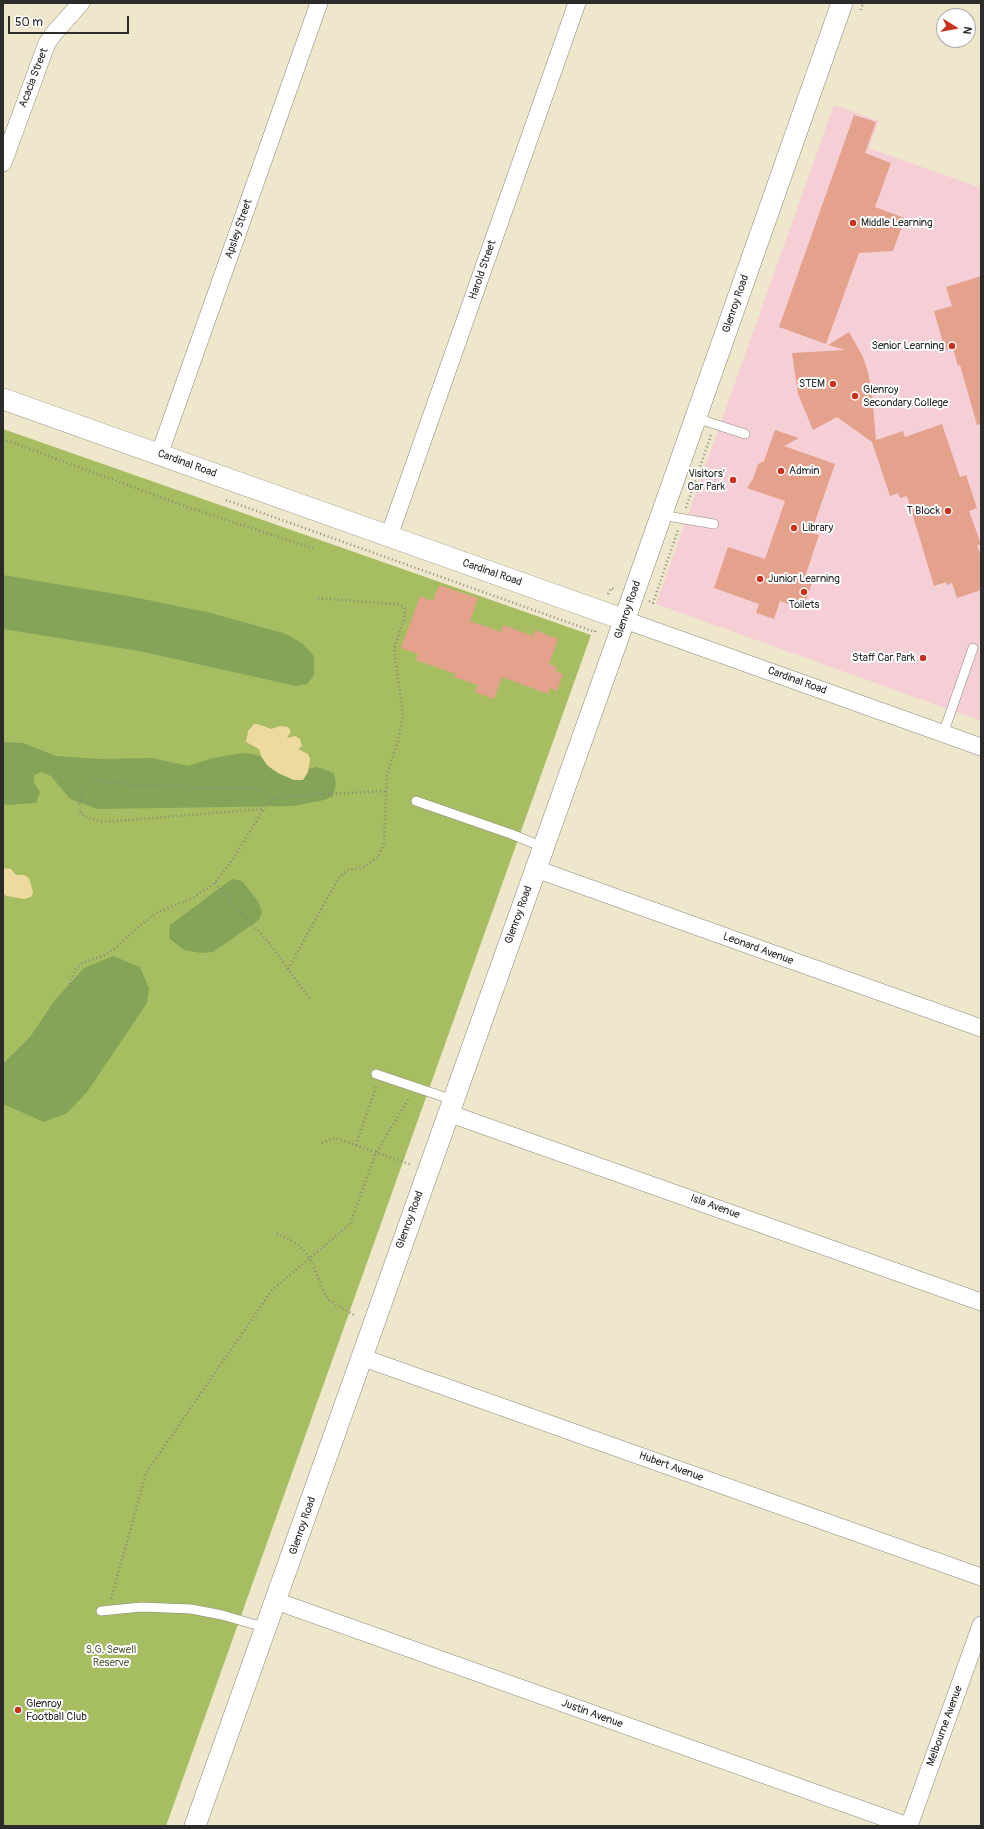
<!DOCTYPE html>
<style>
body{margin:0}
#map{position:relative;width:984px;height:1829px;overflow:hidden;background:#eee7cb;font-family:Pangolin,sans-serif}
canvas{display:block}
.frame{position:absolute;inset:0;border:4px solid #2b2b2b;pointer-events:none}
.north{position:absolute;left:936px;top:8px;width:40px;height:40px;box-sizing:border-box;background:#fff;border:1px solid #aaa;border-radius:50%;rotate:101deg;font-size:11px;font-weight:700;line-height:16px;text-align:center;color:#2b2b2b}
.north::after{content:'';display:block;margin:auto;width:14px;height:18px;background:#c8321e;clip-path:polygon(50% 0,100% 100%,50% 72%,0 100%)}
.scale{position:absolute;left:8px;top:16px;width:121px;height:18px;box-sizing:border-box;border:2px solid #2b2b2b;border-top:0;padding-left:5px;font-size:12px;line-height:14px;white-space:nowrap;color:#2b2b2b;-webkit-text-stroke:3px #fff;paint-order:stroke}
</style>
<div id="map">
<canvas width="984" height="1829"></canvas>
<div class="frame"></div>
<div class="north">N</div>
<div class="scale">50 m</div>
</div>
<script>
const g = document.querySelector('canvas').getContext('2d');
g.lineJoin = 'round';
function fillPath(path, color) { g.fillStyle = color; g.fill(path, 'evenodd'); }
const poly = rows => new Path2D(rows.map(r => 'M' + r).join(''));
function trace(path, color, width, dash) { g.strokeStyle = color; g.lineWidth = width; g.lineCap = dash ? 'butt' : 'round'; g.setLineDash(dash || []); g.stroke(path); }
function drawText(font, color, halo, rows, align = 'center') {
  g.font = font + ' Pangolin,sans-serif'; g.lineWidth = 4; g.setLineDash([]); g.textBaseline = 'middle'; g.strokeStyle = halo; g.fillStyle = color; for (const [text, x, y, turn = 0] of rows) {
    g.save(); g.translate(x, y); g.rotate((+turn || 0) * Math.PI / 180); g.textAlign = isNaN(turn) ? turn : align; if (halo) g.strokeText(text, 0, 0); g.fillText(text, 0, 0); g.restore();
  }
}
const built = poly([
 [834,105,879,121,869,148,981,188,981,721,656,604]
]);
const green = poly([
 [3,429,591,635,166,1826,3,1826]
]);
const forest = poly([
 [3,575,133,597,211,613,286,634,303,644,314,656,314,675,307,684,296,686,139,651,3,629],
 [4,742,23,743,56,756,99,759,152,758,188,766,213,758,244,753,261,756,267,765,273,770,294,780,308,772,308,769,316,767,324,769,334,773,336,784,333,796,324,800,294,806,97,809,70,799,51,776,41,772,34,775,34,783,40,792,36,803,8,805,3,804],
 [232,879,242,881,258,901,262,912,259,920,213,952,201,953,184,950,169,938,170,925],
 [113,956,140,967,149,988,147,1003,87,1092,67,1113,44,1122,3,1104,3,1064,30,1037,55,1000,84,968]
]);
const sand = poly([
 [254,724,258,724,271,729,280,726,288,727,291,731,287,738,295,736,300,739,302,746,298,749,308,754,310,759,308,772,303,780,294,780,278,773,267,765,261,756,259,749,246,742,248,731],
 [3,868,11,869,16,875,24,875,29,878,33,892,31,897,24,899,7,896,3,894]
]);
const building = poly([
 [854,115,876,122,865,153,891,163,875,207,905,218,893,251,859,253,826,344,779,327],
 [981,276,981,424,977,425,960,365,958,366,953,348,945,350,934,311,952,306,946,287],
 [849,332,863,357,868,372,872,394,876,440,903,431,905,437,942,424,960,477,966,475,977,508,969,511,981,544,977,545,981,556,981,590,957,598,952,583,947,585,946,582,934,586,907,496,900,498,898,493,890,496,872,442,837,417,813,430,798,394,792,353,845,350,828,345],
 [775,430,799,438,784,446,835,464,811,533,819,535,806,574,814,577,803,609,780,601,774,619,756,613,759,604,714,588,728,547,765,559,785,501,747,488,753,479,758,464,764,461],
 [439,585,478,598,470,621,501,632,503,625,533,636,535,630,558,639,549,664,557,667,555,671,563,674,557,691,550,688,548,694,502,677,494,699,475,692,478,685,454,677,456,674,416,660,418,654,401,648,420,596,433,601]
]);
const path = poly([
 [861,10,863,3],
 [3,439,187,507,315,549],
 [226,500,595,632,596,629],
 [686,508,711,435],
 [608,594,611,588,616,590],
 [649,601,653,603,678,530],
 [273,799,256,789,133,785,98,780,88,782,82,792,79,804,81,814,91,819,103,822,263,809,273,799,307,795,385,791],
 [215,883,270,944,310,999],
 [288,969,338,879,348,870,364,867,378,857,384,844,387,774,398,741,403,715,394,649,404,619,405,608,400,605,394,604,317,598],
 [70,988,70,981,75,970,82,963,103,956,114,949,142,924,156,913,193,898,215,883,235,856,263,810],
 [322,1143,335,1138,412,1165],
 [356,1145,376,1087],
 [277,1233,299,1245,310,1258,325,1294,329,1300,354,1315],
 [111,1599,146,1473,272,1290,350,1224,376,1153,409,1098]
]);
const service = poly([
 [696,418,745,434],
 [661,515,714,524],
 [943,734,973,648],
 [416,801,511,834,543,847],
 [376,1074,453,1100],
 [101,1611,141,1607,191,1609,222,1615,267,1628]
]);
const minor = poly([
 [3,163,47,43,55,32,81,3],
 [159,455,319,3],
 [389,536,577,3],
 [625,620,981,747],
 [536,869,981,1028],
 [448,1113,981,1302],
 [361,1357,981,1577],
 [276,1601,908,1826],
 [909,1826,981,1625]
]);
const tertiary = poly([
 [3,399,625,620],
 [195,1826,612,655,842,3]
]);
const markers = [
 [853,223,4,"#c8321e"],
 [952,346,4,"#c8321e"],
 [833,384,4,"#c8321e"],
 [855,396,4,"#c8321e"],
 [781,471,4,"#c8321e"],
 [733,480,4,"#c8321e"],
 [948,511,4,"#c8321e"],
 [794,528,4,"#c8321e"],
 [760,579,4,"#c8321e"],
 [804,592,4,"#c8321e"],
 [923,658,4,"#c8321e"],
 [18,1710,4,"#c8321e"]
];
const streetNames = [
 ["Acacia Street",34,78,-69],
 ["Apsley Street",239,229,-71],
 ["Harold Street",483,270,-71],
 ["Glenroy Road",736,304,-71],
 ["Cardinal Road",187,464,20],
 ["Cardinal Road",492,573,19],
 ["Glenroy Road",628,610,-71],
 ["Cardinal Road",797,681,20],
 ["Glenroy Road",519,915,-70],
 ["Leonard Avenue",758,949,20],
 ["Isla Avenue",715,1207,20],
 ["Glenroy Road",410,1220,-70],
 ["Hubert Avenue",671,1467,20],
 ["Glenroy Road",303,1526,-71],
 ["Justin Avenue",592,1714,20],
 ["Melbourne Avenue",945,1726,-70]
];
const poiNames = [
 ["Middle Learning",861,223],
 ["Senior Learning",944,346,"right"],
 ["STEM",825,384,"right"],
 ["Glenroy",863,390],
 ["Secondary College",863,403],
 ["Admin",789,471],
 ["Visitors'",725,474,"right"],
 ["Car Park",725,487,"right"],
 ["T Block",940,511,"right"],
 ["Library",802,528],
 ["Junior Learning",768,579],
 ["Toilets",804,605,"center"],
 ["Staff Car Park",915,658,"right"],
 ["Glenroy",26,1704],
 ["Football Club",26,1717]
];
const parkNames = [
 ["S.G. Sewell",111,1650],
 ["Reserve",111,1663]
];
fillPath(built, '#f6cfd6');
fillPath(green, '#a6bd62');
fillPath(forest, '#84a458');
fillPath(sand, '#eeda9e');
fillPath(building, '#e4a28d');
trace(service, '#8c897b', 10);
trace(minor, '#8c897b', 18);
trace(tertiary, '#8c897b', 22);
trace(path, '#8c897b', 2.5, [1, 3]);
trace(service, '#fff', 9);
trace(minor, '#fff', 17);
trace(tertiary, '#fff', 21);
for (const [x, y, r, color] of markers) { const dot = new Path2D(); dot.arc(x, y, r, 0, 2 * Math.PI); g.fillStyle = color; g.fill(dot); trace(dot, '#fff', 1.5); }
drawText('11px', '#2b2b2b', '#fff', streetNames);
drawText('11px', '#2b2b2b', '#fff', poiNames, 'left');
drawText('11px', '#565e3e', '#fff', parkNames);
</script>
